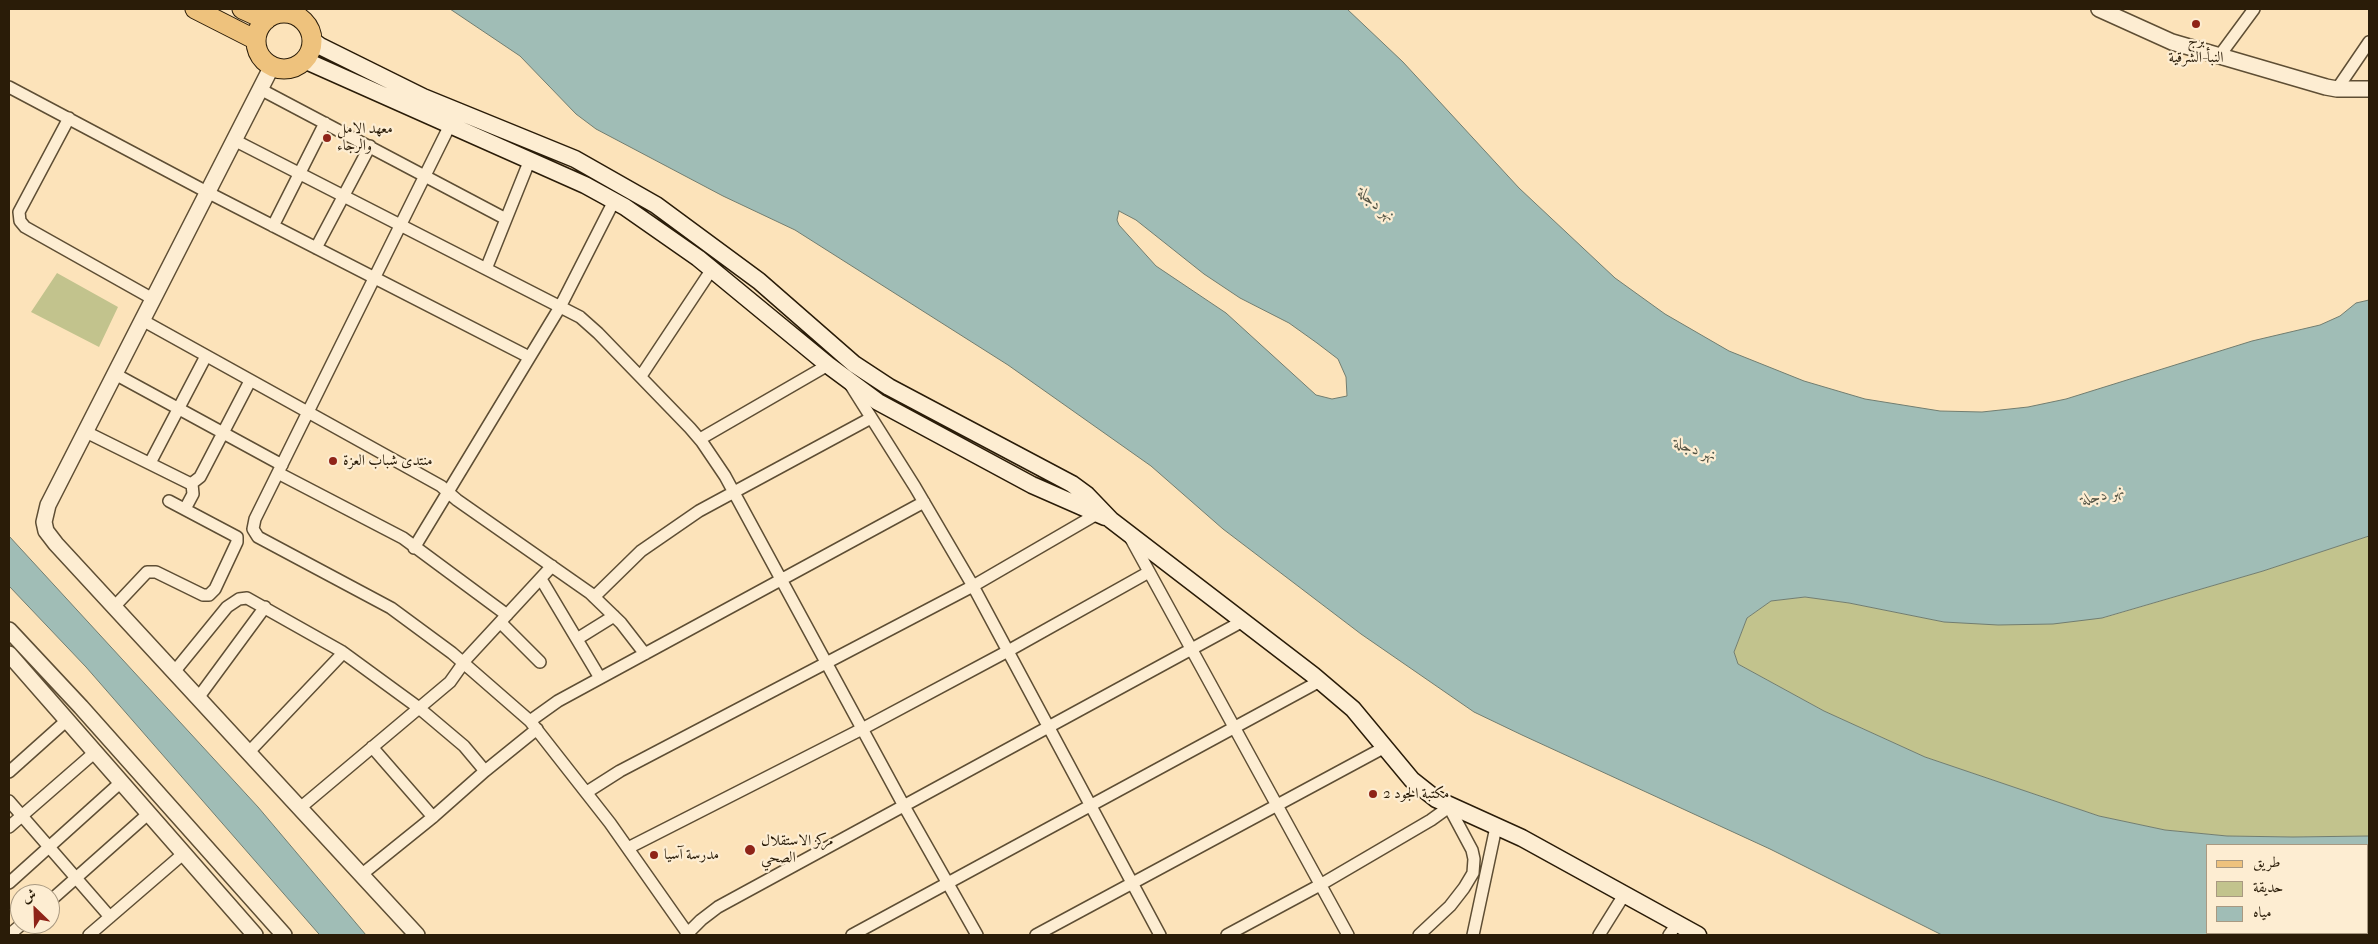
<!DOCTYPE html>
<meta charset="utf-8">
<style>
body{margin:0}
#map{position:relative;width:2378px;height:944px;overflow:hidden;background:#fce3ba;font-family:"IM FELL French Canon",Amiri,serif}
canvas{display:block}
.frame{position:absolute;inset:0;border:10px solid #2a1c08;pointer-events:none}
.legend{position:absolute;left:2206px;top:844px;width:162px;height:90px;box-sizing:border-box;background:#fdedd2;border:1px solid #a99981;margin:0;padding:6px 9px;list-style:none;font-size:15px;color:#2a1c08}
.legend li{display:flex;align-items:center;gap:10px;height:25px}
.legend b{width:25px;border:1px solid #a99981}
.north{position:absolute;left:10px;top:884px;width:50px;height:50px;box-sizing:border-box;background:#fdedd2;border:1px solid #a99981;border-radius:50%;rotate:336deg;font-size:14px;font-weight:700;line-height:20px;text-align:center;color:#2a1c08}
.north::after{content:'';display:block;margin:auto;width:18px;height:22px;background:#8f2418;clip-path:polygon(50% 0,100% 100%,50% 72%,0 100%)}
</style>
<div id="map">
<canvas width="2378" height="944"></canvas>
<div class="frame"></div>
<ul class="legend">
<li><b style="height:6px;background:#eec27d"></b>طريق</li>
<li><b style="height:14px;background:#c2c38d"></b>حديقة</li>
<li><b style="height:14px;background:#a0bdb6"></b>مياه</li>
</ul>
<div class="north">ش</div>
</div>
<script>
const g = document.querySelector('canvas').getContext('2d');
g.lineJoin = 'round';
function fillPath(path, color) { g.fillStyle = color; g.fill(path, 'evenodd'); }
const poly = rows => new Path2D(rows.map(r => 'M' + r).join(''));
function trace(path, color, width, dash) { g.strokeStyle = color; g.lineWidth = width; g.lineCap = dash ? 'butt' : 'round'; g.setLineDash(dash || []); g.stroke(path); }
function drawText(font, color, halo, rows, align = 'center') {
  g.font = font + ' "IM FELL French Canon",Amiri,serif'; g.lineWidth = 4.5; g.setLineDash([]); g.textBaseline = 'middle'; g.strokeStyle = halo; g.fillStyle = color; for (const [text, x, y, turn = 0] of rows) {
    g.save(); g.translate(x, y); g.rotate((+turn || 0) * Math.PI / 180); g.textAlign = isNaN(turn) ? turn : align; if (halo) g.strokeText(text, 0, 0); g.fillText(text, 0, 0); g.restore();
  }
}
const green = poly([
 [57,273,118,307,99,347,31,312],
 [2369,536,2369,836,2293,837,2227,836,2165,830,2099,816,1925,757,1824,711,1738,664,1734,652,1747,618,1771,601,1805,597,1849,603,1944,622,2103,618,2263,571]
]);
const water = poly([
 [450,9,1347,9,1403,62,1519,188,1615,278,1665,314,1729,351,1804,381,1865,399,1940,411,1982,412,2028,407,2066,399,2252,341,2320,325,2340,316,2356,303,2369,300,2369,536,2263,571,2102,618,2053,624,1998,625,1944,622,1849,603,1805,597,1771,601,1747,618,1734,652,1738,664,1824,711,1925,757,2099,816,2165,830,2227,836,2293,837,2369,836,2369,935,1942,935,1770,849,1522,735,1474,712,1361,634,1223,529,1151,466,1008,365,795,230,723,196,596,129,576,114,520,56,450,9],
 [1119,211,1136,220,1204,274,1240,298,1289,323,1317,343,1338,359,1346,377,1347,396,1332,399,1316,395,1226,313,1156,266,1119,225,1117,220,1119,211],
 [2207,845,2367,845,2367,933,2207,933,2207,845],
 [9,536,258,807,366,935,320,935,318,933,86,667,9,586,9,536]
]);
const minor = poly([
 [2220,55,2254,9],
 [9,87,207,192,529,357],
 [260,89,506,219],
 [2337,89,2369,42],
 [69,118,19,212,20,221,25,227,153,299],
 [450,125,255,519,253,529,258,537,391,608,452,653,530,721,610,823,688,934],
 [234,140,580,317,598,333,690,428,702,442,725,476,904,806,977,935],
 [273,226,325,123],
 [316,248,370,146],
 [486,269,529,162],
 [142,320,441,486,457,500,590,593,621,623,645,654],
 [115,374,282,465],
 [641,376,712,269],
 [850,384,915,487,973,586,1160,935],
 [86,432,191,484,200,477,250,381],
 [700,439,828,365],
 [150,463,206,356],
 [278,473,403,538,507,615],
 [185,509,193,494,192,484],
 [1130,537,1348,935],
 [414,548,560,307,614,201],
 [541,579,600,678],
 [594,597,641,551,699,511,871,418],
 [114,607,147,572,156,572,203,595,209,595,215,589,237,542,237,537,169,501],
 [501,623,540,662],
 [577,639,614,616],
 [174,672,227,607,239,599,247,598,341,651,419,708,464,746,485,771,433,817,361,875],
 [198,698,265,607],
 [530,721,558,701,924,502],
 [372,747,433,817],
 [249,752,343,653],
 [485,771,537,729],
 [9,772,66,721],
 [587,792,620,771,973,586,1097,514],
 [9,801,110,917],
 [300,808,450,682,467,658,552,566],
 [9,827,94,753],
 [628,848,862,729,1008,651,1149,572],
 [9,883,120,783],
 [50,901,148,814],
 [9,935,22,924],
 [89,935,183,854],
 [686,935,701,920,718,907,1243,621],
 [852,935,1320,681],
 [1036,935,1385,747],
 [1227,935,1320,885,1431,820,1449,807,1472,850,1474,859,1473,873,1464,888,1450,906,1419,935],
 [1473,935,1496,827],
 [1599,935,1624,895],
 [1669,935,1677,924]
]);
const tertiary = poly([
 [2099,9,2172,42,2326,87,2337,89,2369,89],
 [272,66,48,505,44,522,46,531,56,544,417,935],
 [9,630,81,707,284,935],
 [9,654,255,935]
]);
const secondary = poly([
 [312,40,320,46,423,97,575,159,656,205,759,281,854,364,889,387,1072,484,1087,495,1111,520,1313,675,1353,709,1412,780,1436,799,1522,838,1698,935],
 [304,60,585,185,625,207,698,258,828,365,878,402,1032,485,1105,517]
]);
const primary = poly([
 [195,9,256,40],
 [242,9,266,20],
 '256 41a28 28 0 1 1 56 0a28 28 0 1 1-56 0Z'
]);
const markers = [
 [2196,24,5,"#8f2418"],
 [327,138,5,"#8f2418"],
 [333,461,5,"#8f2418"],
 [1373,794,5,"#8f2418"],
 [750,850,6,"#8f2418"],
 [654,855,5,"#8f2418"]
];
const poiNames = [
 ["برج",2196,41,"center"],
 ["النبأ-الشرقية",2196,58,"center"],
 ["معهد الامل",337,129],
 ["والرجاء",337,146],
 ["منتدى شباب العزة",343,461],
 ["مكتبة الجود 2",1383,794],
 ["مركز الاستقلال",761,841],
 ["الصحي",761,858],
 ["مدرسة آسيا",664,855]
];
const waterNames = [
 ["نهر دجلة",1376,205,40],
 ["نهر دجلة",1695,450,18],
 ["نهر دجلة",2103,496,-14]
];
fillPath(green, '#c2c38d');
fillPath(water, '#a0bdb6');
trace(water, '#717d70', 1);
trace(minor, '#5e4e34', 14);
trace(tertiary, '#5e4e34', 18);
trace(secondary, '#2a1c08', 19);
trace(primary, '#2a1c08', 21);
trace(minor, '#fdedd2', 11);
trace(tertiary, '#fdedd2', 15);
trace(secondary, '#fdedd2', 16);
trace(primary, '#eec27d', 19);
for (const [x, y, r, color] of markers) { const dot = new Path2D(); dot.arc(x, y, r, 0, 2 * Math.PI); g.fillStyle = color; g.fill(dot); trace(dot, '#fdedd2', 2); }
drawText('15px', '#2a1c08', '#fdedd2', poiNames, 'left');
drawText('italic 16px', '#535445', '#fdedd2', waterNames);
</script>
